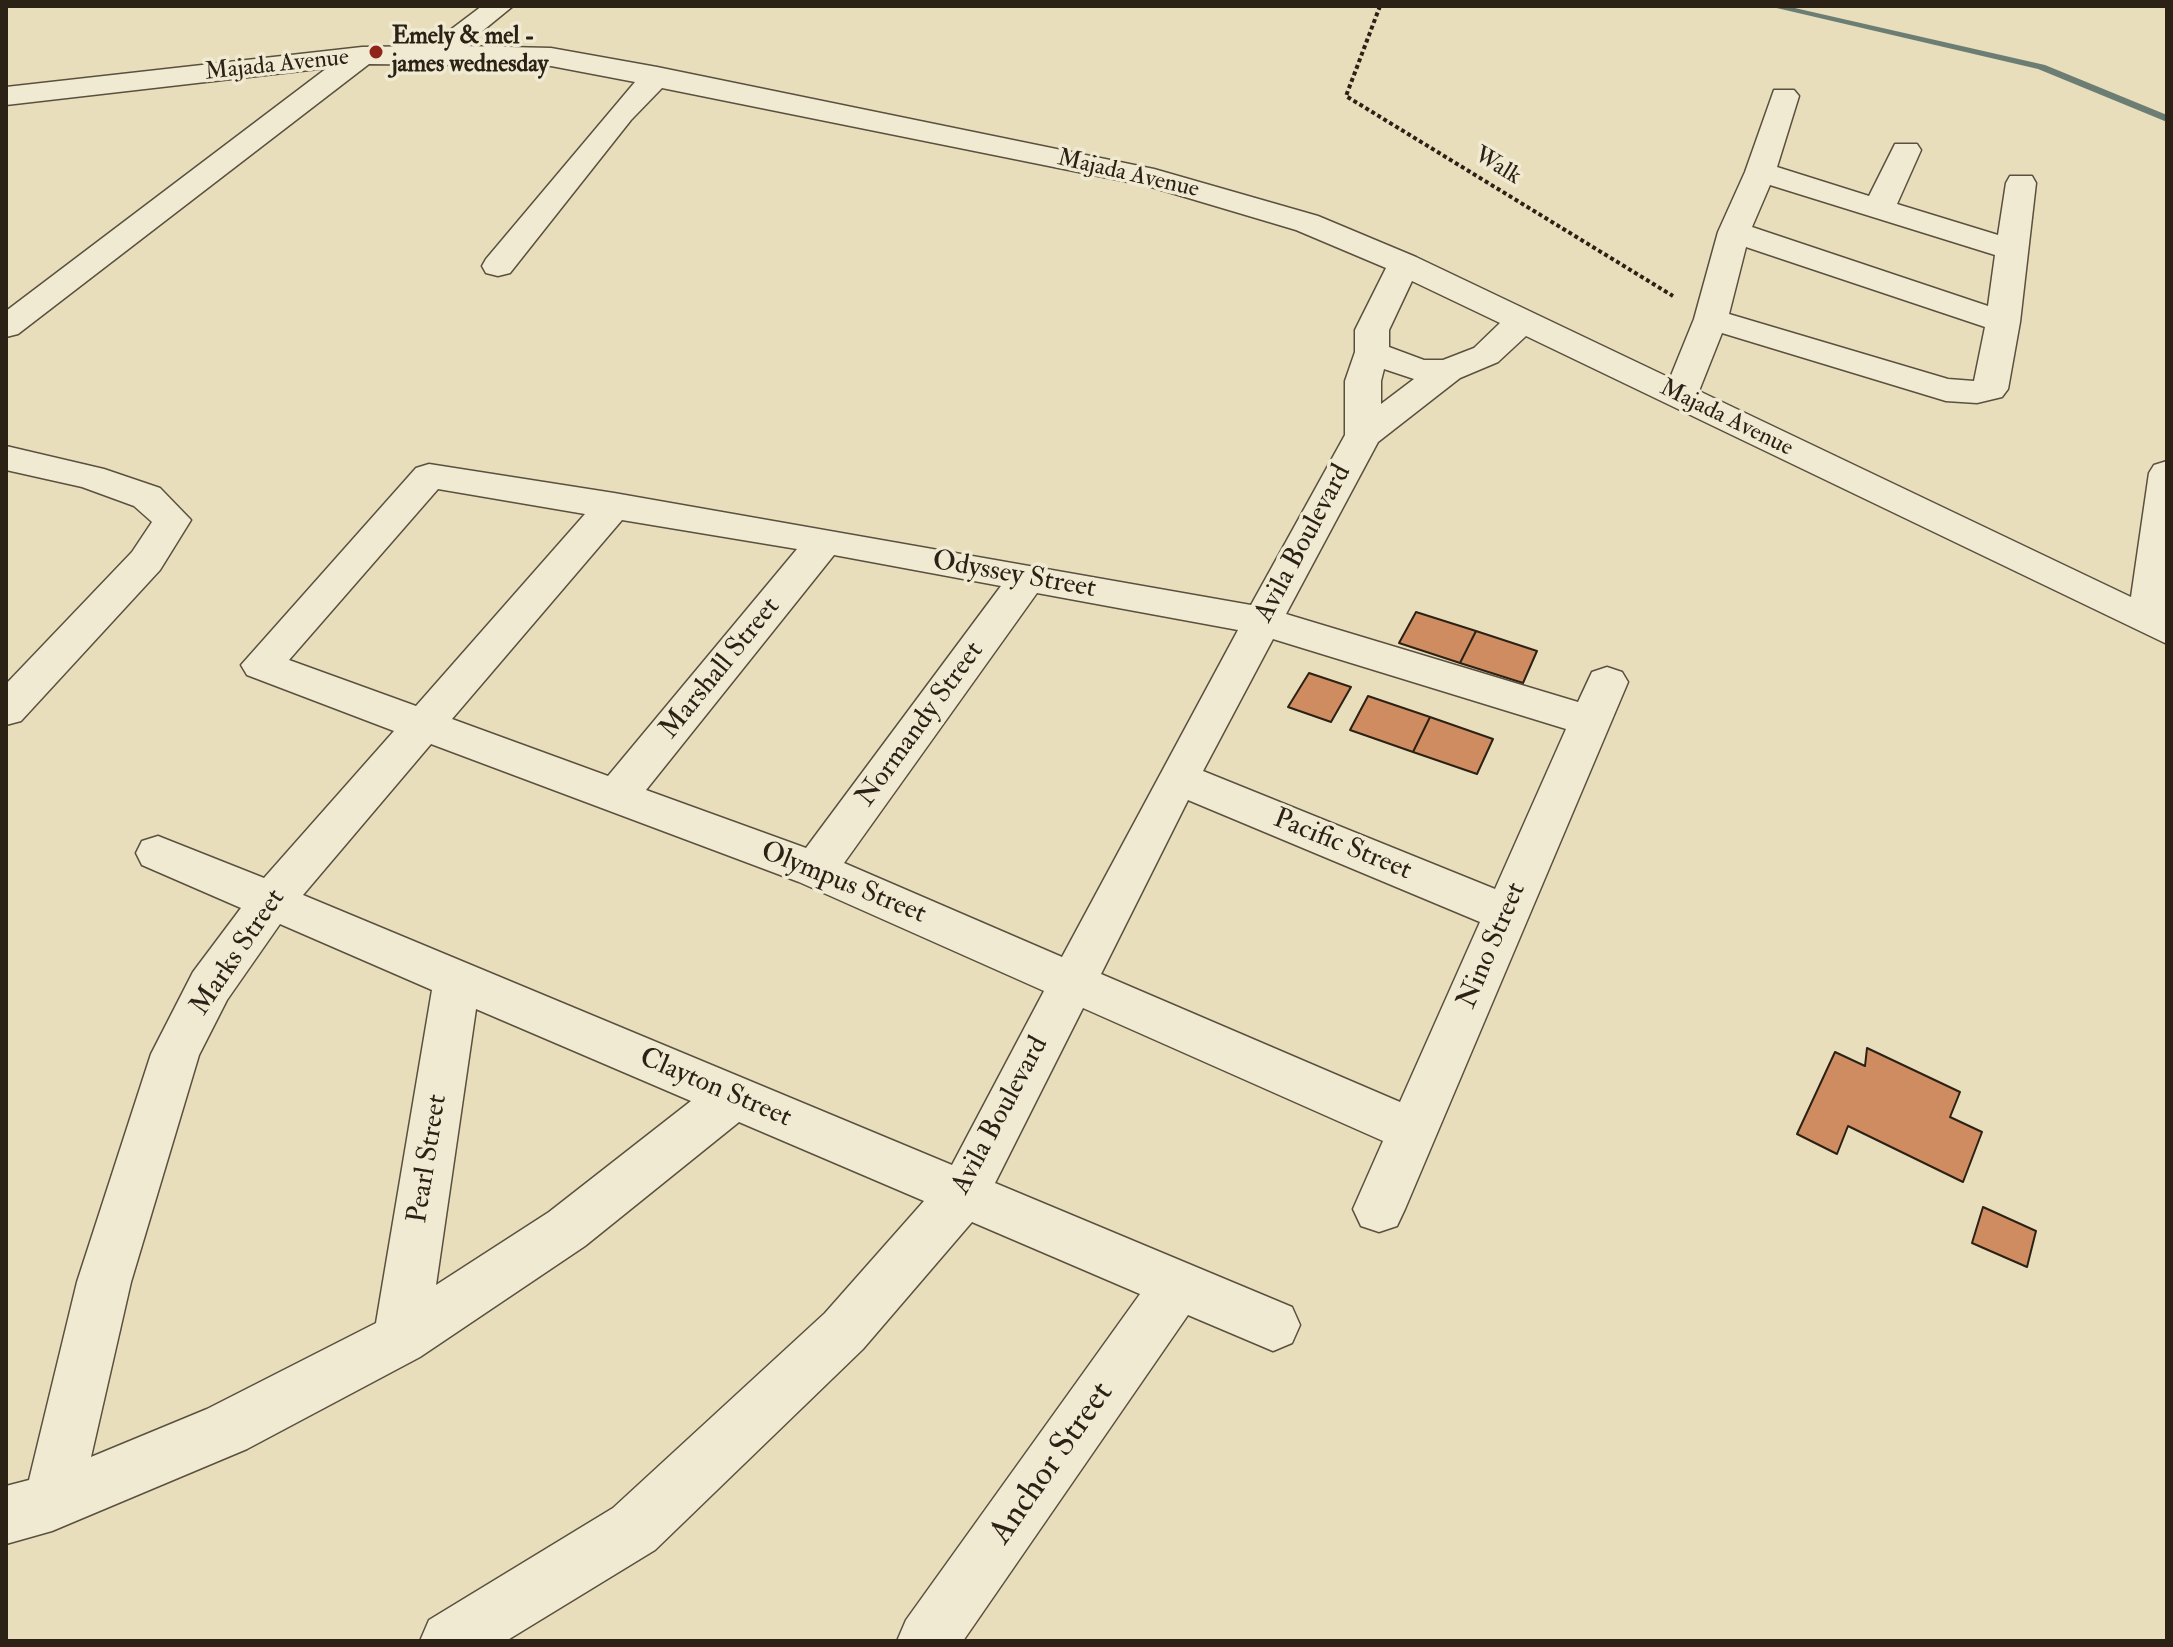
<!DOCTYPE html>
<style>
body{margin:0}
#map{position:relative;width:2173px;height:1647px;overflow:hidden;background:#e9debc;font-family:"IM FELL Double Pica",serif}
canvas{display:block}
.frame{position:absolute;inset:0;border:8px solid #2b2115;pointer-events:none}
</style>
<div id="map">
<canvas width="2173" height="1647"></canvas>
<div class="frame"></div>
</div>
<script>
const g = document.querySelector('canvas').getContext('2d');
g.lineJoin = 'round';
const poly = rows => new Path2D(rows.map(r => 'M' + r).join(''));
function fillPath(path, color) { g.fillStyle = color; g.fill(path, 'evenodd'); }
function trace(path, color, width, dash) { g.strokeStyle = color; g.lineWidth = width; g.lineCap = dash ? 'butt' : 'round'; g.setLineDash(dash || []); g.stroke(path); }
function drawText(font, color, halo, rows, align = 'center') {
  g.font = font + ' "IM FELL Double Pica",serif'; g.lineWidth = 7; g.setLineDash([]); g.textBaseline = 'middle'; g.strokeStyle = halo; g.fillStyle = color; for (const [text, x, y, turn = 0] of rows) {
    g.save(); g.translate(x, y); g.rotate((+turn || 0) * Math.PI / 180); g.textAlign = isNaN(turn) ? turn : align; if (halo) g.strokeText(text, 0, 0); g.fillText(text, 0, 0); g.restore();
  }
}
const stream = poly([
 [1768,6,1786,6,2045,65,2167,115,2167,122,2038,69,1768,6]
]);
const building = poly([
 [1416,612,1476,631,1460,663,1399,643,1416,612],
 [1476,631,1537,651,1523,683,1460,663,1476,631],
 [1309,673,1351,687,1331,722,1288,707,1309,673],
 [1368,696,1430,717,1413,752,1350,730,1368,696],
 [1430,717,1493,739,1477,774,1413,752,1430,717],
 [1867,1048,1960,1092,1950,1117,1982,1132,1963,1182,1848,1126,1837,1154,1797,1134,1835,1052,1865,1066,1867,1048],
 [1983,1207,2036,1231,2027,1267,1972,1243,1983,1207]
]);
const path = poly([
 [1380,6,1346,96,1673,296]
]);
const minor = poly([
 [482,6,513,6,464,46,551,48,657,67,1154,169,1318,216,1416,257,1670,378,1694,319,1718,232,1745,172,1774,90,1794,90,1799,96,1777,167,1869,196,1895,144,1917,144,1921,150,1897,204,1998,235,2006,183,2010,176,2032,176,2036,183,2020,322,2008,389,2002,397,1977,403,1946,401,1722,333,1699,391,2131,597,2149,473,2154,465,2167,461,2167,644,1526,336,1498,362,1460,378,1378,442,1286,614,1578,702,1592,672,1607,667,1622,672,1628,682,1405,1209,1397,1226,1379,1232,1361,1226,1353,1209,1383,1141,1083,1008,995,1183,1292,1307,1300,1325,1292,1343,1273,1351,1188,1315,963,1641,897,1641,906,1620,1140,1294,972,1222,863,1349,655,1550,506,1641,420,1641,429,1620,613,1508,825,1313,924,1201,739,1122,585,1246,420,1357,247,1449,52,1531,6,1544,6,1486,29,1480,77,1282,151,1054,193,972,241,908,142,865,136,853,142,841,158,836,264,878,394,731,247,675,241,665,416,468,429,464,614,493,1251,605,1345,435,1345,381,1355,352,1355,330,1386,268,1296,230,1148,186,662,88,631,120,510,273,498,276,486,273,482,266,486,259,635,82,551,66,369,64,18,334,6,337,6,311,327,68,6,105,6,87,362,47,429,46,482,6],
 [1770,185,1995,255,1988,306,1752,227,1770,185],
 [1746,247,1985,327,1974,381,1948,379,1729,314,1746,247],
 [1412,281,1500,323,1474,348,1443,360,1424,360,1389,347,1389,330,1412,281],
 [1384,369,1414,379,1381,404,1381,381,1384,369],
 [438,489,585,514,416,706,289,660,438,489],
 [622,520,797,549,608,776,452,719,622,520],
 [834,555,1001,586,806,848,646,790,834,555],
 [1037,593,1238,630,1062,957,844,863,1037,593],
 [1273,639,1566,729,1495,889,1203,771,1273,639],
 [431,744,799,882,1044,991,952,1165,303,895,431,744],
 [1188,800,1480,922,1400,1102,1101,974,1188,800],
 [280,924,432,990,376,1323,207,1409,91,1457,131,1282,199,1055,227,1000,280,924],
 [476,1009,691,1101,549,1212,436,1285,476,1009],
 [6,446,104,469,160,488,191,520,160,570,21,721,6,725,6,684,132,552,152,522,134,506,82,487,6,470,6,446]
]);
const markers = [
 [376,52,8,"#8f2418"]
];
const farPoinames = [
 ["Emely & mel -",392,38],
 ["james wednesday",392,66]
];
const farStreetnames = [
 ["Majada Avenue",277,66,-6],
 ["Walk",1497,167,31],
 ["Majada Avenue",1128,175,13],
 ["Majada Avenue",1726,419,26]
];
const streetNames = [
 ["Avila Boulevard",1304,544,-62],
 ["Odyssey Street",1014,576,10],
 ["Marshall Street",721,669,-51],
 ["Normandy Street",921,725,-54],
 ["Pacific Street",1342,846,22],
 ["Olympus Street",843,884,22],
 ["Nino Street",1493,946,-67],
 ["Marks Street",239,953,-56],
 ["Clayton Street",715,1089,23],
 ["Avila Boulevard",1001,1116,-62],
 ["Pearl Street",429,1159,-81]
];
const nearStreetnames = [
 ["Anchor Street",1053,1464,-55]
];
fillPath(stream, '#6c7e74');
fillPath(building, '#ce8c60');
trace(building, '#2b2115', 2);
trace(minor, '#5a503f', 3);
trace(path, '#2b2115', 4, [4, 3]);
fillPath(minor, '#f1ead3');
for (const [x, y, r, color] of markers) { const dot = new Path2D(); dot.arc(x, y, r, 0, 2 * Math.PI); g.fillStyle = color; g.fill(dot); trace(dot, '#f1ead3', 3); }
drawText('bold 24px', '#2b2115', '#f1ead3', farPoinames, 'left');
drawText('24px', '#2b2115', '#f1ead3', farStreetnames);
drawText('28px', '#2b2115', '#f1ead3', streetNames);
drawText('34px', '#2b2115', '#f1ead3', nearStreetnames);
</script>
